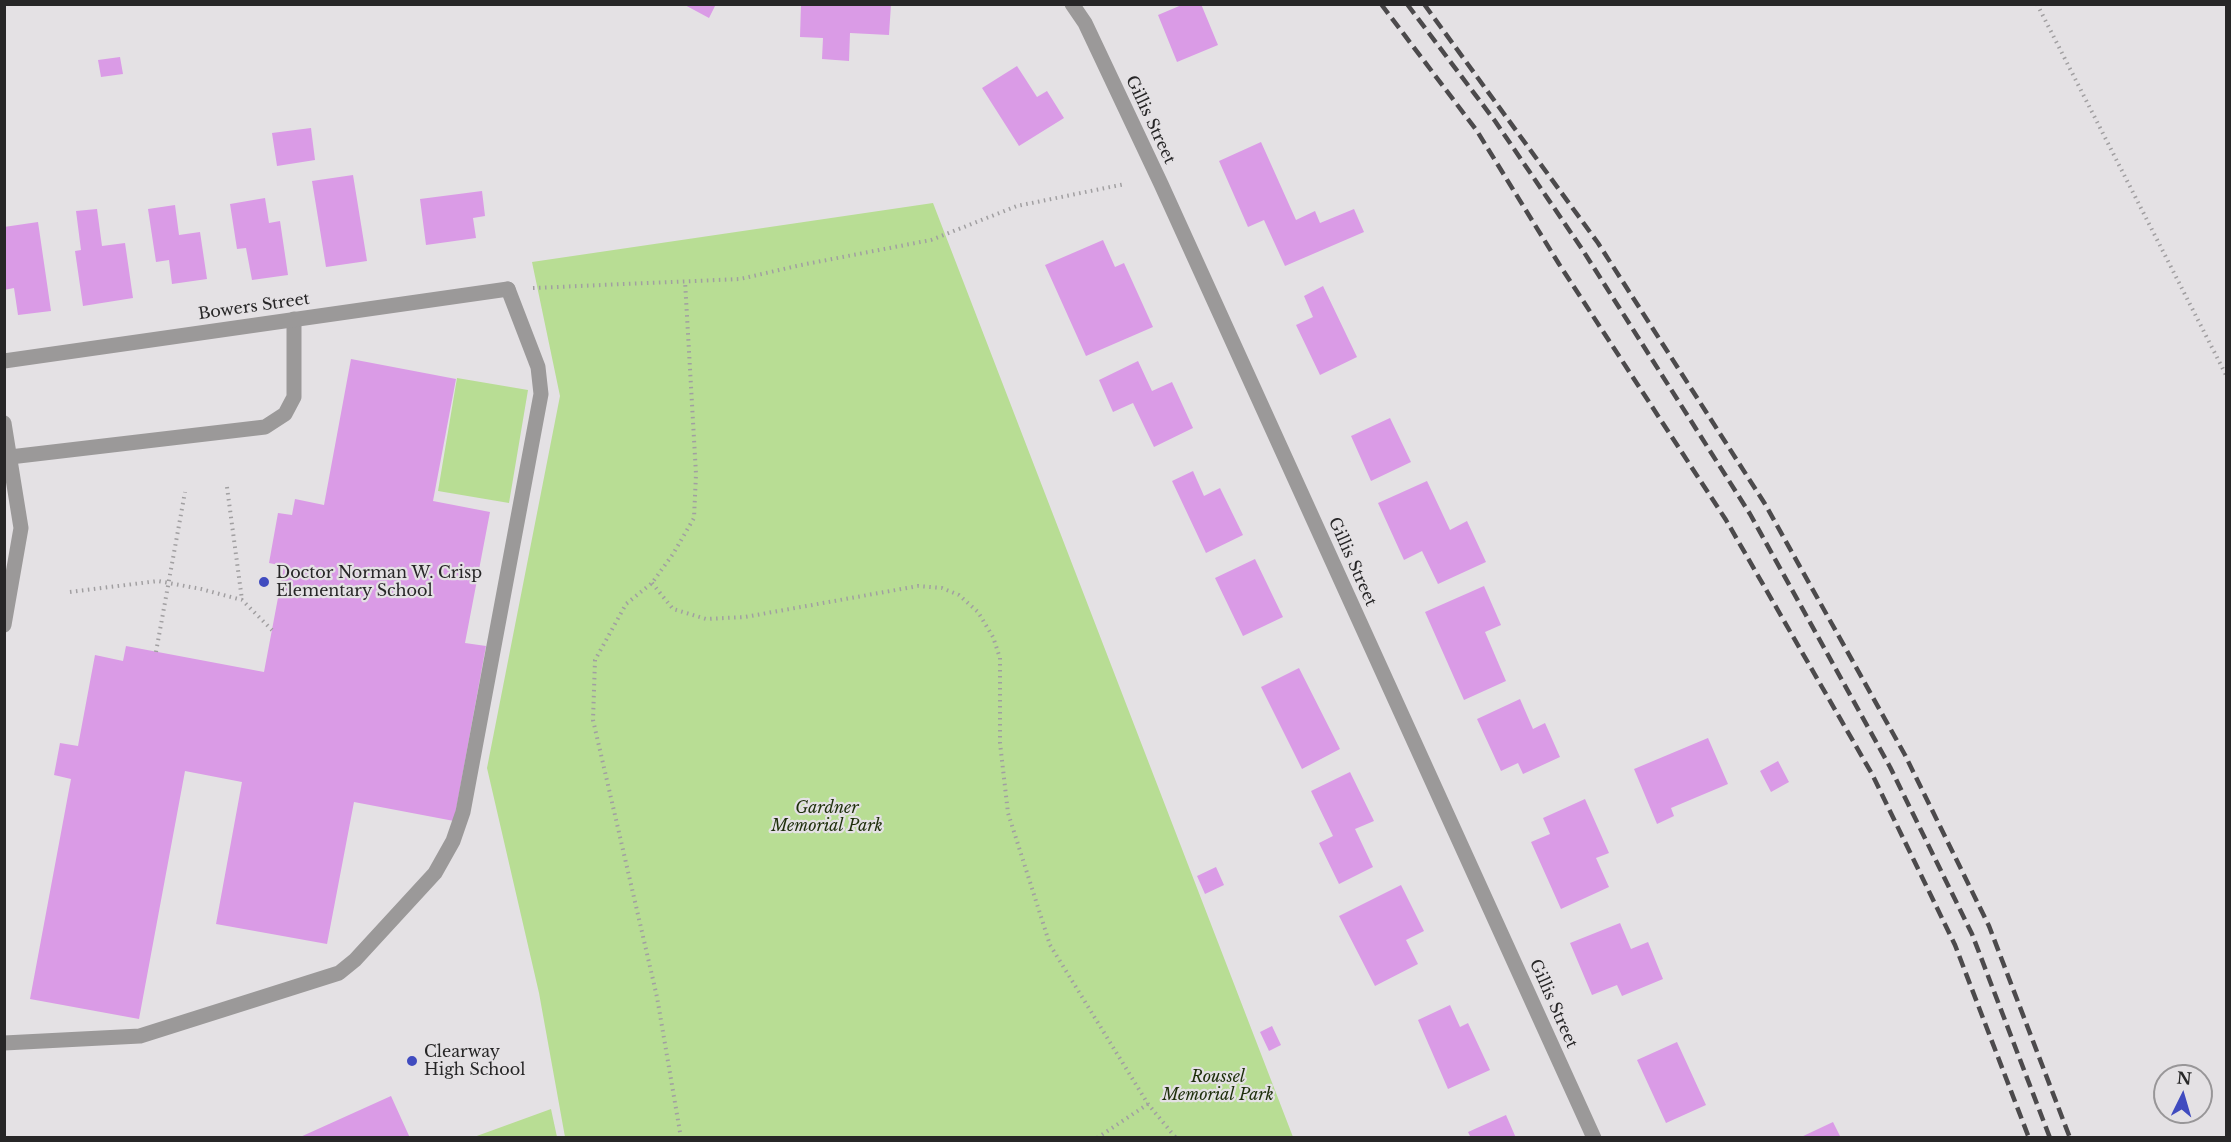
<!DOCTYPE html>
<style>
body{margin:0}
#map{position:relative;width:2231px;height:1142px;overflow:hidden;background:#e4e1e4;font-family:"Libre Baskerville",serif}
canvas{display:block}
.frame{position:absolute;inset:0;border:6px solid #272627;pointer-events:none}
.north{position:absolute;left:2153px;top:1064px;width:60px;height:60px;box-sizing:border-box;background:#e4e1e4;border:2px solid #989698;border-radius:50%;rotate:5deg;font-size:16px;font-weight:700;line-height:24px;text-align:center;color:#272627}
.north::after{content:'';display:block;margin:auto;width:21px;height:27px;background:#404bbf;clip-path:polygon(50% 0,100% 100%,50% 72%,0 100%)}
</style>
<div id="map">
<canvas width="2231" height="1142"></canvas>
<div class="frame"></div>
<div class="north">N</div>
</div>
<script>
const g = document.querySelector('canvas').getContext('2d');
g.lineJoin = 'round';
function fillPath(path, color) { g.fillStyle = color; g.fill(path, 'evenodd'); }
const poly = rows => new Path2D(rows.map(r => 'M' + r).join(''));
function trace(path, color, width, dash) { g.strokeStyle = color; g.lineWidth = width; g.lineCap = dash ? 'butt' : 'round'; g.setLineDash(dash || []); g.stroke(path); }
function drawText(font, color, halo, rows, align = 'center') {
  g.font = font + ' "Libre Baskerville",serif'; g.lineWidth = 4.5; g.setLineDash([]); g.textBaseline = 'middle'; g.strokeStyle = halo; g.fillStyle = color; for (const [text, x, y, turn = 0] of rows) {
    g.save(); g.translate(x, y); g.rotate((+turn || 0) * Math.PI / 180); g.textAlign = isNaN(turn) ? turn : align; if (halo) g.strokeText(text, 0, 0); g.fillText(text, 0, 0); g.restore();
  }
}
const green = poly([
 [933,203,1293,1137,565,1137,539,993,487,768,560,396,532,262],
 [457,378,528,390,509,503,438,491],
 [551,1109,557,1137,474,1137]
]);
const building = poly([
 [683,4,716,4,709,18],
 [801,4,891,4,889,35,850,33,849,61,822,59,823,38,800,37],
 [1184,4,1201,4,1218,45,1177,62,1158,15],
 [120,57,123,74,101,77,98,60],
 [1017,66,1037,97,1047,91,1064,118,1019,146,982,88],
 [311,128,315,160,277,166,272,133],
 [1261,142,1296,220,1315,211,1320,223,1354,209,1364,232,1285,266,1264,220,1248,227,1219,161],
 [353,175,367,261,326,267,312,181],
 [482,191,485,216,473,218,476,238,426,245,420,199],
 [265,198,269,223,280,221,288,275,252,280,246,248,237,249,230,204],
 [175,205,179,235,200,232,207,279,172,284,169,260,156,262,148,209],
 [97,209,102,246,125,243,133,298,83,306,75,251,81,250,76,211],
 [38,222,51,311,18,315,14,288,4,290,4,227],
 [1103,240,1115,267,1124,263,1153,327,1086,356,1045,265],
 [1323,286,1357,357,1320,375,1296,325,1313,317,1304,296],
 [351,359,456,379,433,501,490,512,465,643,486,646,454,821,354,802,327,944,216,924,242,782,185,771,139,1019,30,999,71,779,54,775,60,743,78,746,95,655,123,661,126,646,264,672,284,566,269,563,278,513,292,515,295,499,324,505],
 [1138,361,1152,391,1172,382,1193,428,1154,447,1133,403,1113,412,1099,380],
 [1390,418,1411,462,1371,481,1351,436],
 [1193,471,1204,496,1220,488,1243,535,1206,553,1172,481],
 [1427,481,1450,530,1467,521,1486,562,1438,584,1422,551,1404,560,1378,503],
 [1255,559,1283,617,1243,636,1215,578],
 [1484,586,1501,625,1485,632,1506,681,1464,700,1425,612],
 [1299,668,1340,749,1302,769,1261,687],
 [1520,699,1533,729,1545,723,1560,757,1523,774,1518,763,1501,771,1477,719],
 [1708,738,1728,784,1671,808,1674,816,1657,824,1634,769],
 [1778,761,1789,782,1771,792,1760,771],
 [1350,772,1374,821,1355,829,1373,867,1339,884,1319,843,1333,836,1311,791],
 [1585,799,1609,853,1596,858,1609,887,1561,909,1531,842,1550,834,1543,818],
 [1216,867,1224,885,1205,894,1197,876],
 [1401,885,1424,931,1406,940,1418,964,1375,986,1339,916],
 [1620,923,1631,949,1648,942,1663,979,1622,996,1617,985,1592,995,1570,943],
 [1450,1005,1460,1027,1468,1023,1490,1070,1448,1089,1418,1020],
 [1272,1026,1281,1045,1269,1051,1260,1032],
 [1677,1042,1706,1105,1666,1123,1637,1060],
 [391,1096,410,1138,298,1138],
 [1506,1115,1516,1138,1471,1138,1468,1132],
 [1833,1122,1841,1138,1799,1138]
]);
const path = poly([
 [2037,4,2226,375],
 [533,288,740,279,801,265,931,240,1017,206,1125,184],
 [227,487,242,600],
 [652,583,673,609,706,619,745,617,918,586,942,588,959,595,978,612,993,637,1000,658,1000,743,1008,813,1050,945,1148,1104,1176,1138],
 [70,592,158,581,201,589,242,600,272,630],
 [156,652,185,492],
 [681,1138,657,997,593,720,595,660,626,604,652,583,673,554,694,518,696,474,685,281],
 [1097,1138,1148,1104]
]);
const lane = poly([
 [4,423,21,528,4,625],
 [10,457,265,427,285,414,294,397,294,319],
 [4,1043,140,1036,339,973,355,960,435,873,453,841,463,812,541,394,538,367,508,289]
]);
const street = poly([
 [1072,4,1085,23,1161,184,1594,1138],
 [4,361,508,289]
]);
const rail = poly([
 [1381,4,1477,131,1559,264,1726,520,1872,774,1955,945,2029,1138],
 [1407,4,1495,121,1582,249,1750,514,1890,767,1972,934,2050,1138],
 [1424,4,1598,243,1765,504,1905,755,1989,926,2070,1138]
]);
const markers = [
 [264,582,6,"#404bbf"],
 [412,1061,6,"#404bbf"]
];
const streetNames = [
 ["Gillis Street",1150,120,65],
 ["Bowers Street",254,307,-8],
 ["Gillis Street",1352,562,66],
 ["Gillis Street",1553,1004,66]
];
const poiNames = [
 ["Doctor Norman W. Crisp",276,573],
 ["Elementary School",276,591],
 ["Clearway",424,1052],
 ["High School",424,1070]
];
const parkNames = [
 ["Gardner",827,808],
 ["Memorial Park",827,826],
 ["Roussel",1218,1077],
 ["Memorial Park",1218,1095]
];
fillPath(green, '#b8dd94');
fillPath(building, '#da9be6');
trace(path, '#a19fa1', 4, [1.5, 4.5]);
trace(lane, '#9b9999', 15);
trace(street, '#9b9999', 15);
trace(rail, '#4c4a4c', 4.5, [12, 6]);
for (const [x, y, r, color] of markers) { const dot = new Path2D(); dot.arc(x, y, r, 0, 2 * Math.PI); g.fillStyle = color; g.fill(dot); trace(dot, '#e4e1e4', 2); }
drawText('16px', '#272627', '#e4e1e4', streetNames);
drawText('16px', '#272627', '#e4e1e4', poiNames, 'left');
drawText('italic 16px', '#1e2f0b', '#e4e1e4', parkNames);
</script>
